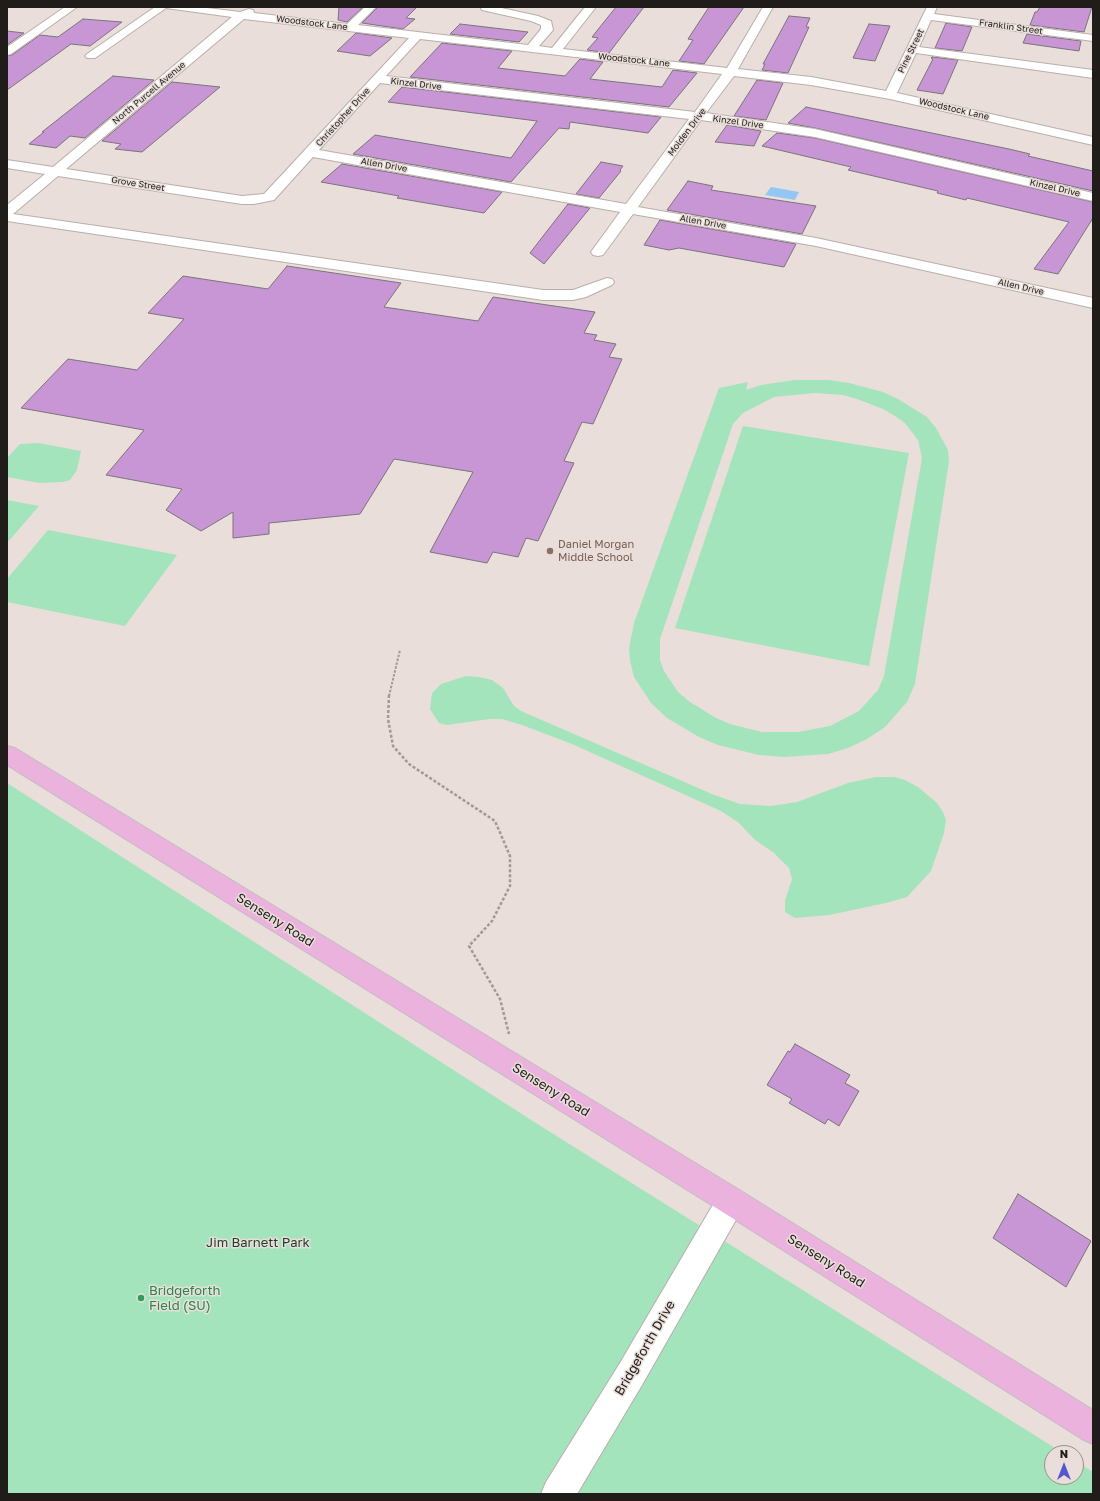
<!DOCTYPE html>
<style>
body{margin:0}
#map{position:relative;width:1100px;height:1501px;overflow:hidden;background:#e9ded9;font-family:"Golos Text",sans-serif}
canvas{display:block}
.frame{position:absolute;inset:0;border:8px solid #201c1a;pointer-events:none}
.north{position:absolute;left:1044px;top:1445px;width:40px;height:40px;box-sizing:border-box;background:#e9ded9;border:1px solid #99908d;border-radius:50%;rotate:0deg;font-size:11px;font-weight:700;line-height:16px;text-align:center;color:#201c1a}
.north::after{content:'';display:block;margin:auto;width:14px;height:18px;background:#5457ce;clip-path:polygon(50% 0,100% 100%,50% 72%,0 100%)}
</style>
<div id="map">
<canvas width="1100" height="1501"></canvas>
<div class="frame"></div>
<div class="north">N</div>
</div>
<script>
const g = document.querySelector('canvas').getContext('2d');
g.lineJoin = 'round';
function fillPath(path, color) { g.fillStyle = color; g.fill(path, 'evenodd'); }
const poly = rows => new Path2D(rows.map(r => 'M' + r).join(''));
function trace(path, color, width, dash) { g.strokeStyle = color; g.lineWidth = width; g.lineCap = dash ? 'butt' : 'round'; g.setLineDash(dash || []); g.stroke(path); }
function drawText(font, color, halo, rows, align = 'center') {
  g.font = font + ' "Golos Text",sans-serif'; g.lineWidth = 3; g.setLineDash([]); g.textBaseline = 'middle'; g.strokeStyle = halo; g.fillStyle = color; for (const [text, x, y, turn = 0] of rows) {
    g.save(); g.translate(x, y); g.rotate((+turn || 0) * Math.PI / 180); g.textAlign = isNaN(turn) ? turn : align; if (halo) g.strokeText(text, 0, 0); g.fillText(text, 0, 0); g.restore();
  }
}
const green = poly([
 [795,380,829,380,849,383,883,392,898,399,927,417,936,428,948,450,949,461,915,684,907,702,885,727,867,739,848,748,828,754,784,757,759,755,718,745,699,737,667,718,651,703,634,677,630,661,629,648,634,623,719,388,748,382,746,390,761,385],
 [815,393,843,395,857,399,883,409,895,416,905,423,918,440,922,458,884,676,878,690,859,711,830,726,798,732,762,732,730,724,716,718,690,702,678,692,664,671,660,660,660,639,733,424,743,413,774,397],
 [743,426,909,453,869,666,675,628],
 [39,443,81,451,77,470,70,480,63,482,39,483,7,477,7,458,20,444],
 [7,500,39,506,7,543],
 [48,530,177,555,125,626,7,602,7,579],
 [466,676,479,677,492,680,503,688,514,706,521,711,712,794,740,804,771,806,797,802,848,783,876,777,894,777,905,780,918,787,937,803,943,812,946,820,944,833,931,871,907,897,886,903,829,915,795,918,785,912,785,901,792,879,789,868,774,853,754,839,739,823,721,811,572,744,522,725,502,719,489,719,447,725,439,723,430,709,432,693,441,684],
 [7,783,539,1125,1063,1453,1052,1453,1052,1477,1076,1477,1076,1461,1093,1472,1093,1494,7,1494]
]);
const water = poly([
 [771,187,799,192,795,200,765,195]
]);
const building = poly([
 [339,7,363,7,347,22,338,20,339,7],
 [378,7,417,7,406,18,415,19,403,29,362,23,378,7],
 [616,7,644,7,609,53,587,50,598,38,592,37,616,7],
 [709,7,744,7,704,64,679,61,693,40,688,39,709,7],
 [1040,7,1092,7,1084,32,1030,25,1035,12,1037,12,1040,7],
 [789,16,810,18,806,27,809,27,788,73,762,70,765,64,763,64,789,16],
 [83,19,122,22,90,46,71,44,7,90,7,56,12,55,40,35,58,37,83,19],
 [946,23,972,27,962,51,935,48,946,23],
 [460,24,528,32,519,42,450,34,460,24],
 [869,24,890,26,875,61,853,58,869,24],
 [7,31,24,33,7,45,7,31],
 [356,33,392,38,370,56,337,51,356,33],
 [1027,34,1081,41,1079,51,1023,43,1027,34],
 [442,43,512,51,498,68,565,76,580,59,603,62,590,79,662,87,673,70,697,73,669,107,410,77,442,43],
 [932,57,958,60,943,94,917,90,933,59,931,58,932,57],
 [113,76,154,80,85,138,70,136,56,148,29,144,44,132,42,132,113,76],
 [757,80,783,83,766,120,734,116,757,80],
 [172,82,220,87,142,152,115,149,121,144,102,141,172,82],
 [402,87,661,117,648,133,570,122,569,129,559,128,511,182,353,154,375,135,511,158,537,121,388,102,402,87],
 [806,107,1009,149,1030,154,1028,156,1093,171,1093,191,815,128,788,123,806,107],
 [727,125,761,131,754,146,715,142,727,125],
 [777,133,815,138,1093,202,1093,218,1058,274,1034,269,1069,222,967,198,966,200,937,193,938,191,848,170,851,167,762,146,777,133],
 [601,162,623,166,620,170,621,171,599,198,576,194,601,162],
 [342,164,502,192,484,213,397,198,399,196,321,182,342,164],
 [688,181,713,186,711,190,816,206,802,234,667,210,688,181],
 [568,204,590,208,544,264,530,253,568,204],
 [660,220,796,244,784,267,679,248,669,250,644,245,660,220],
 [287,266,401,283,384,307,478,321,493,297,595,312,584,333,597,335,594,340,616,344,609,357,622,359,593,424,582,422,564,461,574,463,538,541,526,538,518,557,493,552,487,563,430,552,473,472,394,459,360,514,269,523,269,534,233,538,233,512,201,531,166,510,182,489,106,475,144,430,21,408,68,359,137,370,184,319,148,313,183,276,268,289,287,266],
 [795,1044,850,1075,845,1083,859,1091,839,1126,828,1119,825,1124,789,1103,792,1099,767,1085,788,1051,790,1052,795,1044],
 [1018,1194,1091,1241,1066,1287,993,1238,1018,1194]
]);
const pathFar1 = poly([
 [389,696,400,650]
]);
const path = poly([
 [389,695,388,719,393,746,409,764,495,821,510,856,510,886,492,921,469,946,500,999,509,1034]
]);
const minor = poly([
 [65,7,77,7,11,54,7,55,7,47,65,7],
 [155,7,199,7,240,12,249,9,253,10,254,13,347,24,365,7,376,7,358,25,528,45,541,29,541,25,531,21,482,10,481,8,497,7,538,16,551,21,553,30,539,46,552,48,585,7,596,7,563,49,727,68,763,7,773,7,738,69,811,77,886,91,927,7,937,7,934,14,1093,35,1093,41,931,20,919,47,1093,70,1093,78,916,53,897,93,1093,137,1093,145,890,99,811,85,734,76,706,113,815,129,1093,193,1093,201,815,137,701,120,638,207,816,238,1093,298,1093,308,816,246,633,214,603,255,598,256,593,255,591,252,620,212,313,157,274,200,254,204,242,204,58,176,13,214,543,290,573,290,607,278,612,279,614,282,612,285,586,297,573,300,543,300,7,221,7,205,45,174,7,168,7,160,53,167,232,17,166,8,95,58,87,58,85,56,87,54,155,7],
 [244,19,409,38,264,194,242,196,66,169,244,19],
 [420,39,722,74,695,112,386,76,420,39],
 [380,83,689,119,626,204,319,150,380,83],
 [731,1187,741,1191,745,1201,741,1211,642,1385,577,1494,541,1494,546,1482,620,1363,721,1191,731,1187]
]);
const major = poly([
 [7,746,15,748,741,1191,1093,1410,1093,1444,1082,1439,721,1211,7,765,7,746]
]);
const markers = [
 [550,551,4,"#8d6e63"],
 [141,1298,4,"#2e9e5b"]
];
const farStreetnames = [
 ["Woodstock Lane",312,23,7],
 ["Franklin Street",1011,27,8],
 ["Pine Street",911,51,-64],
 ["Woodstock Lane",634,60,6],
 ["Kinzel Drive",416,84,7],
 ["North Purcell Avenue",149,93,-40],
 ["Woodstock Lane",954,109,13],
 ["Christopher Drive",343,117,-48],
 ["Kinzel Drive",738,122,8],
 ["Molden Drive",687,132,-53],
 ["Allen Drive",384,165,10],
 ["Grove Street",138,184,9],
 ["Kinzel Drive",1055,188,13],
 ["Allen Drive",703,222,10],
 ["Allen Drive",1021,287,13]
];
const educationNames = [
 ["Daniel Morgan",558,545],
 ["Middle School",558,558]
];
const nearStreetnames = [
 ["Senseny Road",275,920,32],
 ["Senseny Road",551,1090,32],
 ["Senseny Road",826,1261,32],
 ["Bridgeforth Drive",645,1348,-60]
];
const nearParknames = [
 ["Jim Barnett Park",258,1243]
];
const nearLeisurenames = [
 ["Bridgeforth",149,1291],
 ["Field (SU)",149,1306]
];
fillPath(green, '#a4e4bc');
fillPath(water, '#92c7f4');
fillPath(building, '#c895d5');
trace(building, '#7a747b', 1);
trace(minor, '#b9afaa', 2);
trace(major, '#c1bfbf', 2);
trace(pathFar1, '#a29995', 2, [2.5, 1.5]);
trace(path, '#a29995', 2.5, [3, 2]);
fillPath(minor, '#fff');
fillPath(major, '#eab2dd');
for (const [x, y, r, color] of markers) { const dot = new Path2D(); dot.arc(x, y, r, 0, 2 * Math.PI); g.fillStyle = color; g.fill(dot); trace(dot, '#e9ded9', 1.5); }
drawText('9px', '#201c1a', '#e9ded9', farStreetnames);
drawText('11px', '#785e54', '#e9ded9', educationNames, 'left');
drawText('13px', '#201c1a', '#e9ded9', nearStreetnames);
drawText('13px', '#1b3e2a', '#e9ded9', nearParknames);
drawText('13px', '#27864d', '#e9ded9', nearLeisurenames, 'left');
</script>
